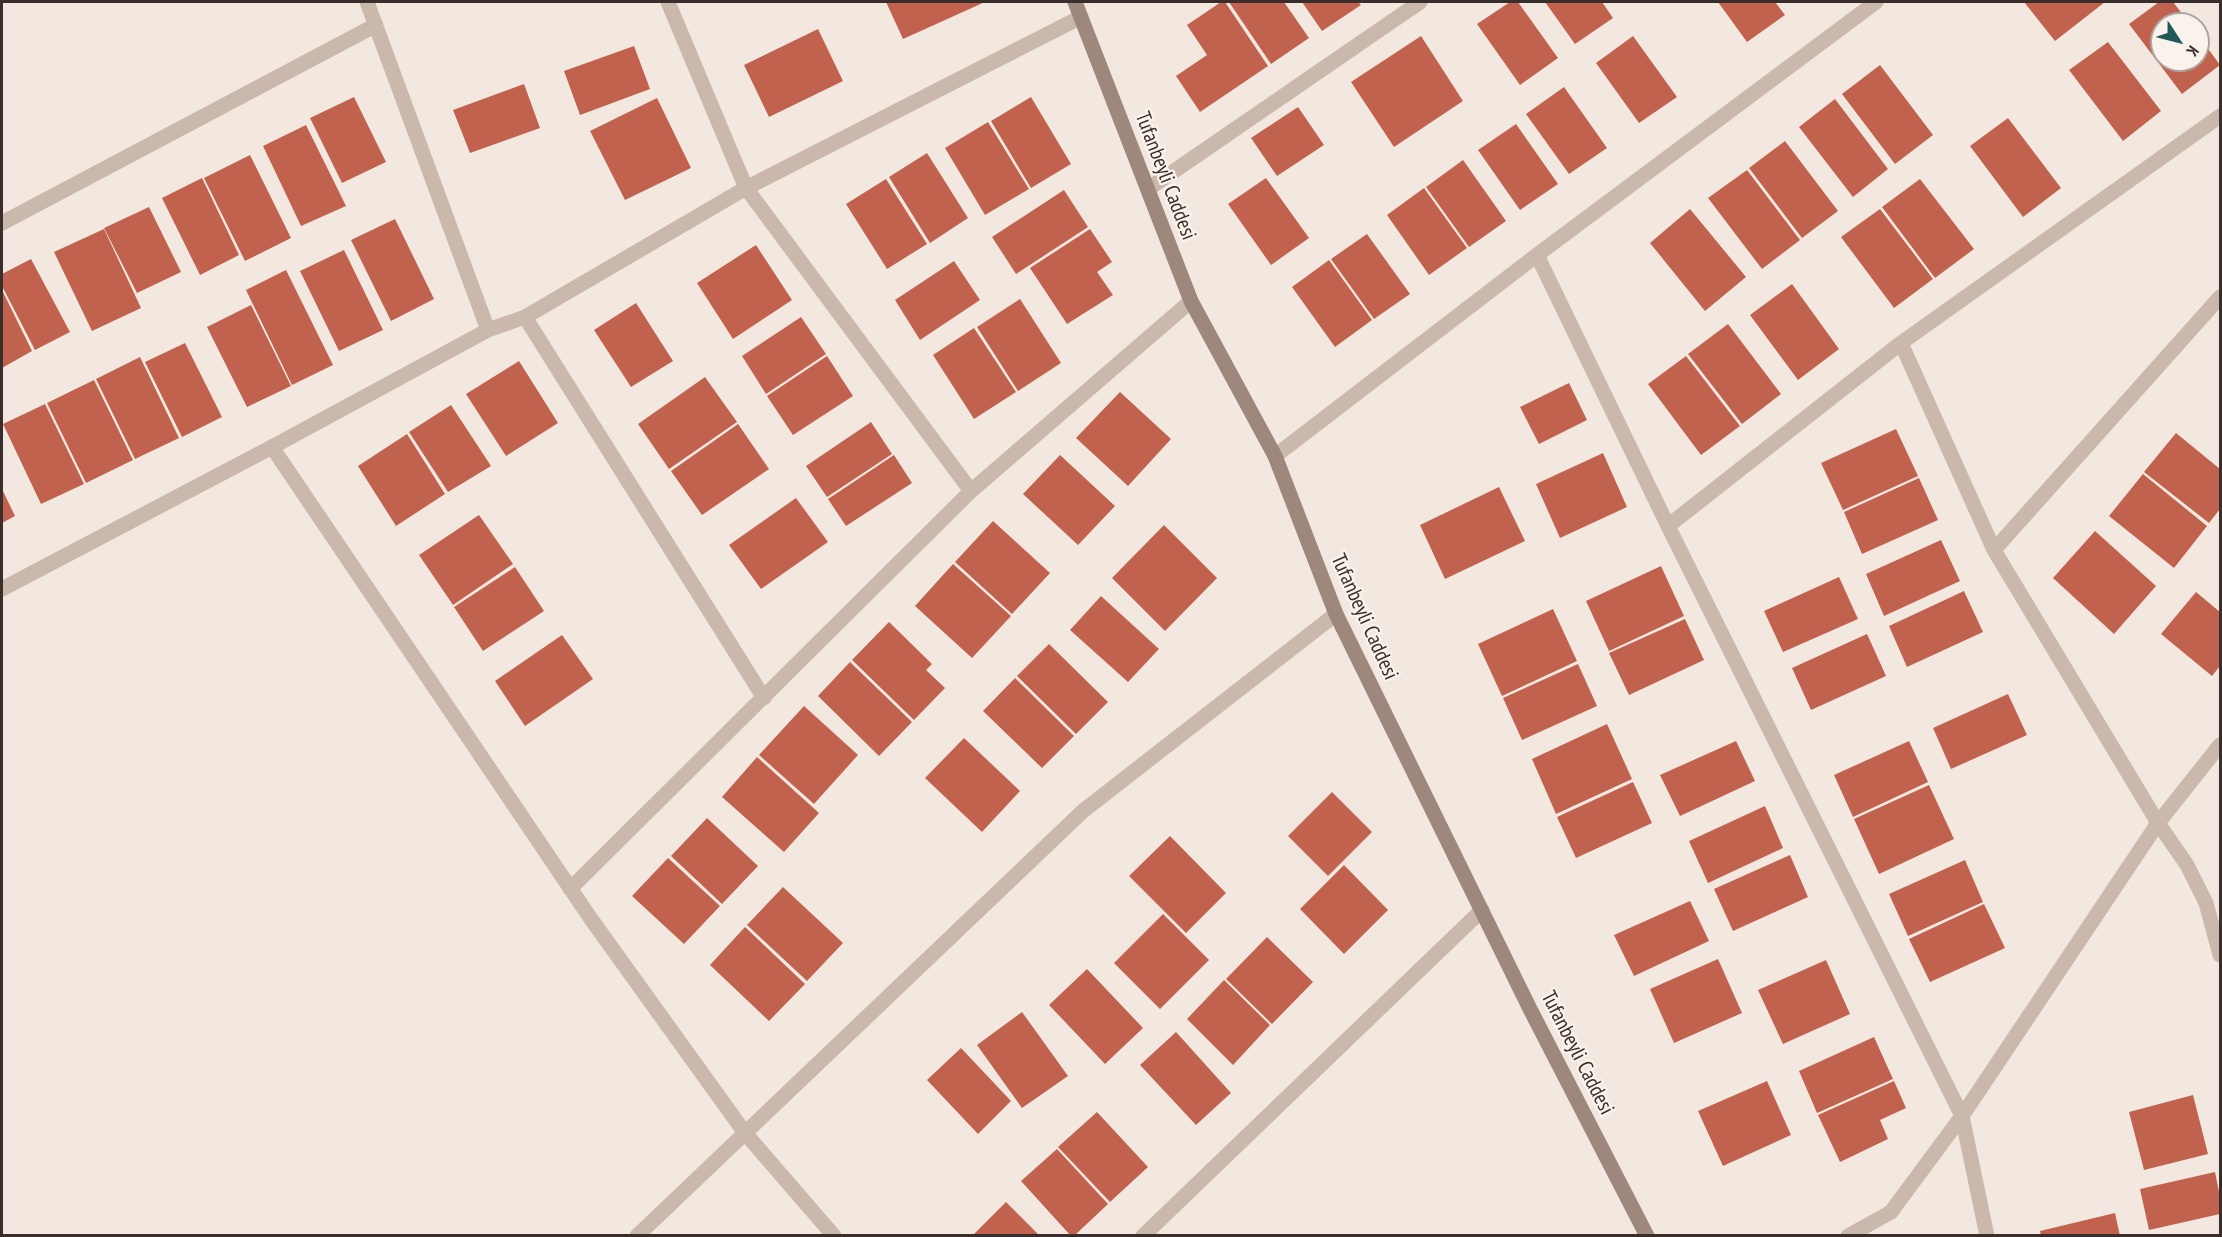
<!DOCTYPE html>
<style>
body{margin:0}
#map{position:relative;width:2222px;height:1237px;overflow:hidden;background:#f2e8e0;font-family:"PT Sans Narrow",sans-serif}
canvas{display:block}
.frame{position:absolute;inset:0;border:3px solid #392e2b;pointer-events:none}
.north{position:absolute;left:2150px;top:12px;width:60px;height:60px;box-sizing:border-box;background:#faf3ec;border:2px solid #ada49f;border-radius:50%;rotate:126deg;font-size:16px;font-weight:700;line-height:24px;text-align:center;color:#392e2b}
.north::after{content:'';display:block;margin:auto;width:21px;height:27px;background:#215958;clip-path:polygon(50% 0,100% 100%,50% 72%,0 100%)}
</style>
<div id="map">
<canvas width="2222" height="1237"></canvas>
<div class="frame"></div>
<div class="north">K</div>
</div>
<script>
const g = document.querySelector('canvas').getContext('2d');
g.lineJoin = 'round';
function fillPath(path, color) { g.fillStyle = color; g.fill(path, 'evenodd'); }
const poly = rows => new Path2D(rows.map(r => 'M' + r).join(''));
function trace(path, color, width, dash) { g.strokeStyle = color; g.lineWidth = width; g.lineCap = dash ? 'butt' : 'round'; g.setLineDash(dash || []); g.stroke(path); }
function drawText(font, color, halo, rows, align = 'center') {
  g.font = font + ' "PT Sans Narrow",sans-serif'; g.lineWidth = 4.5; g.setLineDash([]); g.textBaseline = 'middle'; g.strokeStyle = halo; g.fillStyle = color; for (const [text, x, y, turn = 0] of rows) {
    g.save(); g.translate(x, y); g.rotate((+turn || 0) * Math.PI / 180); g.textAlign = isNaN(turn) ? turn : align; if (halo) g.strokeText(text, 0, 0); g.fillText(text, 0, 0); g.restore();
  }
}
const building = poly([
 [886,2,985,2,903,39],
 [1221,2,1225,2,1268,66,1200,112,1176,76,1207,55,1187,25],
 [1229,2,1284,2,1309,38,1271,64],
 [1302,2,1358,2,1361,5,1322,31],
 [1510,2,1518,2,1558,58,1520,85,1477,24],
 [1545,2,1602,2,1613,18,1575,44],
 [1718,2,1775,2,1785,15,1747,42],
 [2024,2,2105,2,2055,41],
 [2159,2,2173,2,2190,24,2162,24,2162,60,2198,60,2198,35,2220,65,2182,94,2129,24],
 [818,29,843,81,769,117,744,65],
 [1421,36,1463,101,1394,147,1351,82],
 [1633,36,1677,97,1639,123,1596,63],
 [2108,42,2161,111,2123,141,2069,70],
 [634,46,650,89,580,115,564,71],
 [1880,65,1933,135,1895,164,1842,94],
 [524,84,540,128,470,153,453,110],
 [1564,87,1607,148,1569,174,1526,114],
 [354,97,386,162,342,183,310,118],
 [1031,97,1071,164,1031,188,991,121],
 [657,98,691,168,625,200,590,131],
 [1835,99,1888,169,1853,197,1799,127],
 [1298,107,1324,145,1277,176,1251,138],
 [2008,118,2061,188,2023,217,1970,146],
 [988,122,1029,189,985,215,945,148],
 [1516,124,1558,184,1520,210,1478,150],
 [306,125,346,206,301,226,263,146],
 [1785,141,1838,211,1802,238,1749,168],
 [927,153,968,218,930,243,889,177],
 [250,155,291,238,245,261,204,178],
 [1463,160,1506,221,1469,247,1426,187],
 [1747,170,1800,240,1762,269,1708,198],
 [202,178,239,255,200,275,162,198],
 [1266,178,1309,238,1271,265,1228,204],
 [886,179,927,244,887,269,846,204],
 [1920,179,1974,249,1935,278,1882,207],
 [1424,188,1467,248,1429,275,1387,215],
 [1064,190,1088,227,1016,274,992,237],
 [149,207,181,272,137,293,104,228],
 [1690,209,1746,277,1705,311,1650,243],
 [1880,209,1933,279,1894,308,1841,237],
 [395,219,434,299,391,321,351,240],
 [104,229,141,308,92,331,54,252],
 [1090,229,1112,262,1097,272,1113,295,1067,324,1030,268],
 [1367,234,1410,294,1374,319,1331,259],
 [756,245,792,300,733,339,697,283],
 [344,250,383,330,339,351,300,271],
 [31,259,70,332,35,350,2,286,2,274],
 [1329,260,1372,320,1335,347,1292,287],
 [954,261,980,300,920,340,895,300],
 [286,270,333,365,292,385,246,290],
 [1792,284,1839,349,1798,380,1750,315],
 [2,290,32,351,2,368],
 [1020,299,1061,363,1018,391,977,327],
 [636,303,673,361,631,387,594,330],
 [251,305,291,386,247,407,207,327],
 [801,317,826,354,766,394,742,356],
 [1728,324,1781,394,1742,424,1688,354],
 [974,328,1016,392,974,419,933,355],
 [185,343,222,417,182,437,145,362],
 [827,356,853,396,793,435,767,396],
 [1686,356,1740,426,1701,455,1648,384],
 [140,357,179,438,135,459,96,379],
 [519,361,558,423,506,456,466,394],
 [705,377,737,422,669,469,638,424],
 [94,380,133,460,86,483,47,403],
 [1569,383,1587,420,1539,444,1520,407],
 [1120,392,1171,439,1128,486,1076,438],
 [45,404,84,484,41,504,3,424],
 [451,405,491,466,448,492,409,432],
 [871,422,892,454,827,497,806,466],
 [738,424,769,469,702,515,671,471],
 [1896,429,1918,476,1843,510,1821,463],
 [2176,433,2220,469,2220,509,2209,523,2144,472],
 [407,434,445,494,396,526,358,466],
 [1603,453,1627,507,1560,538,1536,484],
 [894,455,912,483,846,526,828,499],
 [1060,455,1115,506,1078,545,1023,494],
 [2143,474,2207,526,2174,568,2109,516],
 [1919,478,1938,520,1862,554,1844,512],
 [1499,487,1525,541,1445,579,1420,525],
 [2,489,15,516,2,523],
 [796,498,828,542,761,589,729,545],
 [479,515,513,564,453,605,419,555],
 [993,521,1050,573,1012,614,955,562],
 [1164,525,1217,578,1165,631,1112,578],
 [2095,531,2156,586,2114,634,2053,578],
 [1941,540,1960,581,1884,616,1866,574],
 [953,564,1011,616,972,658,915,606],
 [1661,566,1684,616,1609,651,1586,601],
 [515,567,544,611,483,651,454,607],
 [1839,577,1858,619,1783,652,1764,611],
 [1964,591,1983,632,1907,667,1889,626],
 [2196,592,2220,612,2220,666,2212,676,2161,634],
 [1101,596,1159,649,1128,682,1070,630],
 [1553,609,1577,661,1502,696,1478,644],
 [1685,619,1704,660,1629,695,1609,653],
 [889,622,932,664,926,670,945,688,914,720,852,660],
 [1867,634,1886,676,1811,710,1792,668],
 [562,635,593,679,525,726,495,681],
 [1049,644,1108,702,1076,734,1017,676],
 [850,662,912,722,879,756,818,696],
 [1578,664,1597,706,1522,740,1503,698],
 [1015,678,1074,736,1042,768,983,711],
 [2008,694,2027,735,1951,769,1933,728],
 [804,706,858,755,814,804,759,755],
 [1607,724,1632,779,1556,814,1532,759],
 [964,738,1020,791,982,832,925,778],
 [1736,741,1755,781,1680,816,1660,775],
 [1909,741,1928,782,1853,817,1834,775],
 [757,757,819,813,784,852,722,797],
 [1633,782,1652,823,1576,858,1557,817],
 [1929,785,1954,839,1879,874,1854,819],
 [1332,792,1372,832,1328,876,1288,836],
 [1765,806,1783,848,1708,883,1689,841],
 [707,818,758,866,722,904,671,856],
 [1170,836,1226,893,1186,933,1129,876],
 [1790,855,1808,897,1733,931,1714,889],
 [668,858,720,906,684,944,632,896],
 [1965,860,1983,902,1908,936,1889,894],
 [1344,865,1388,910,1344,954,1300,909],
 [783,887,843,943,807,981,747,925],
 [1690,901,1709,941,1634,976,1614,935],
 [1984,904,2005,948,1930,982,1909,939],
 [1163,914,1209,960,1160,1009,1114,963],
 [745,927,805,984,769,1021,710,965],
 [1267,937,1313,982,1272,1024,1226,979],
 [1718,959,1742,1013,1674,1043,1650,989],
 [1826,960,1850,1014,1783,1044,1758,990],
 [1087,969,1143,1028,1105,1064,1049,1005],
 [1224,980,1270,1025,1233,1065,1187,1019],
 [1022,1012,1068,1076,1022,1108,977,1045],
 [1176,1032,1231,1093,1196,1125,1140,1065],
 [1874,1037,1893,1079,1817,1113,1799,1071],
 [961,1048,1011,1101,978,1134,927,1080],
 [1767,1081,1791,1135,1723,1166,1698,1111],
 [1894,1081,1906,1108,1880,1120,1888,1139,1840,1162,1818,1115],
 [2193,1095,2208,1154,2144,1170,2129,1112],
 [1097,1112,1148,1167,1110,1202,1058,1147],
 [1057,1149,1108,1204,1074,1236,1071,1236,1021,1181],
 [2215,1172,2220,1197,2220,1214,2149,1230,2140,1189],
 [1006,1202,1040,1236,972,1236],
 [2115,1213,2120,1236,2041,1236,2040,1231]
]);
const street = poly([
 [367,2,488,330],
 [668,2,746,188,971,491],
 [1148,189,1420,2],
 [2,223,376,25],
 [1537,255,1668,526,1962,1116,1987,1236],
 [525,317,764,698],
 [1901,343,1994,550,2158,823,2187,865,2206,903,2220,955],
 [272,447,591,919,745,1133,834,1236],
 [1275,456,1537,255,1876,2],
 [1668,526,1901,343,2220,116],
 [1994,550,2220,297],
 [2,589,272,447,488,330,525,317,746,188,1081,17],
 [570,889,971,491,1191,301],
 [637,1236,1083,811,1336,614],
 [1143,1236,1482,910],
 [1848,1236,1891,1212,1962,1116,2158,823,2220,745]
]);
const secondary = poly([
 [1075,2,1191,301,1275,456,1336,614,1530,1009,1647,1236]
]);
const streetNames = [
 ["Tufanbeyli Caddesi",1165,176,69],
 ["Tufanbeyli Caddesi",1364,617,66],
 ["Tufanbeyli Caddesi",1577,1053,63]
];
fillPath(building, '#c1624f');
trace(street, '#cab8ac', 15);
trace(secondary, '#9e877d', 15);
drawText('21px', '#392e2b', '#faf3ec', streetNames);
</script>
